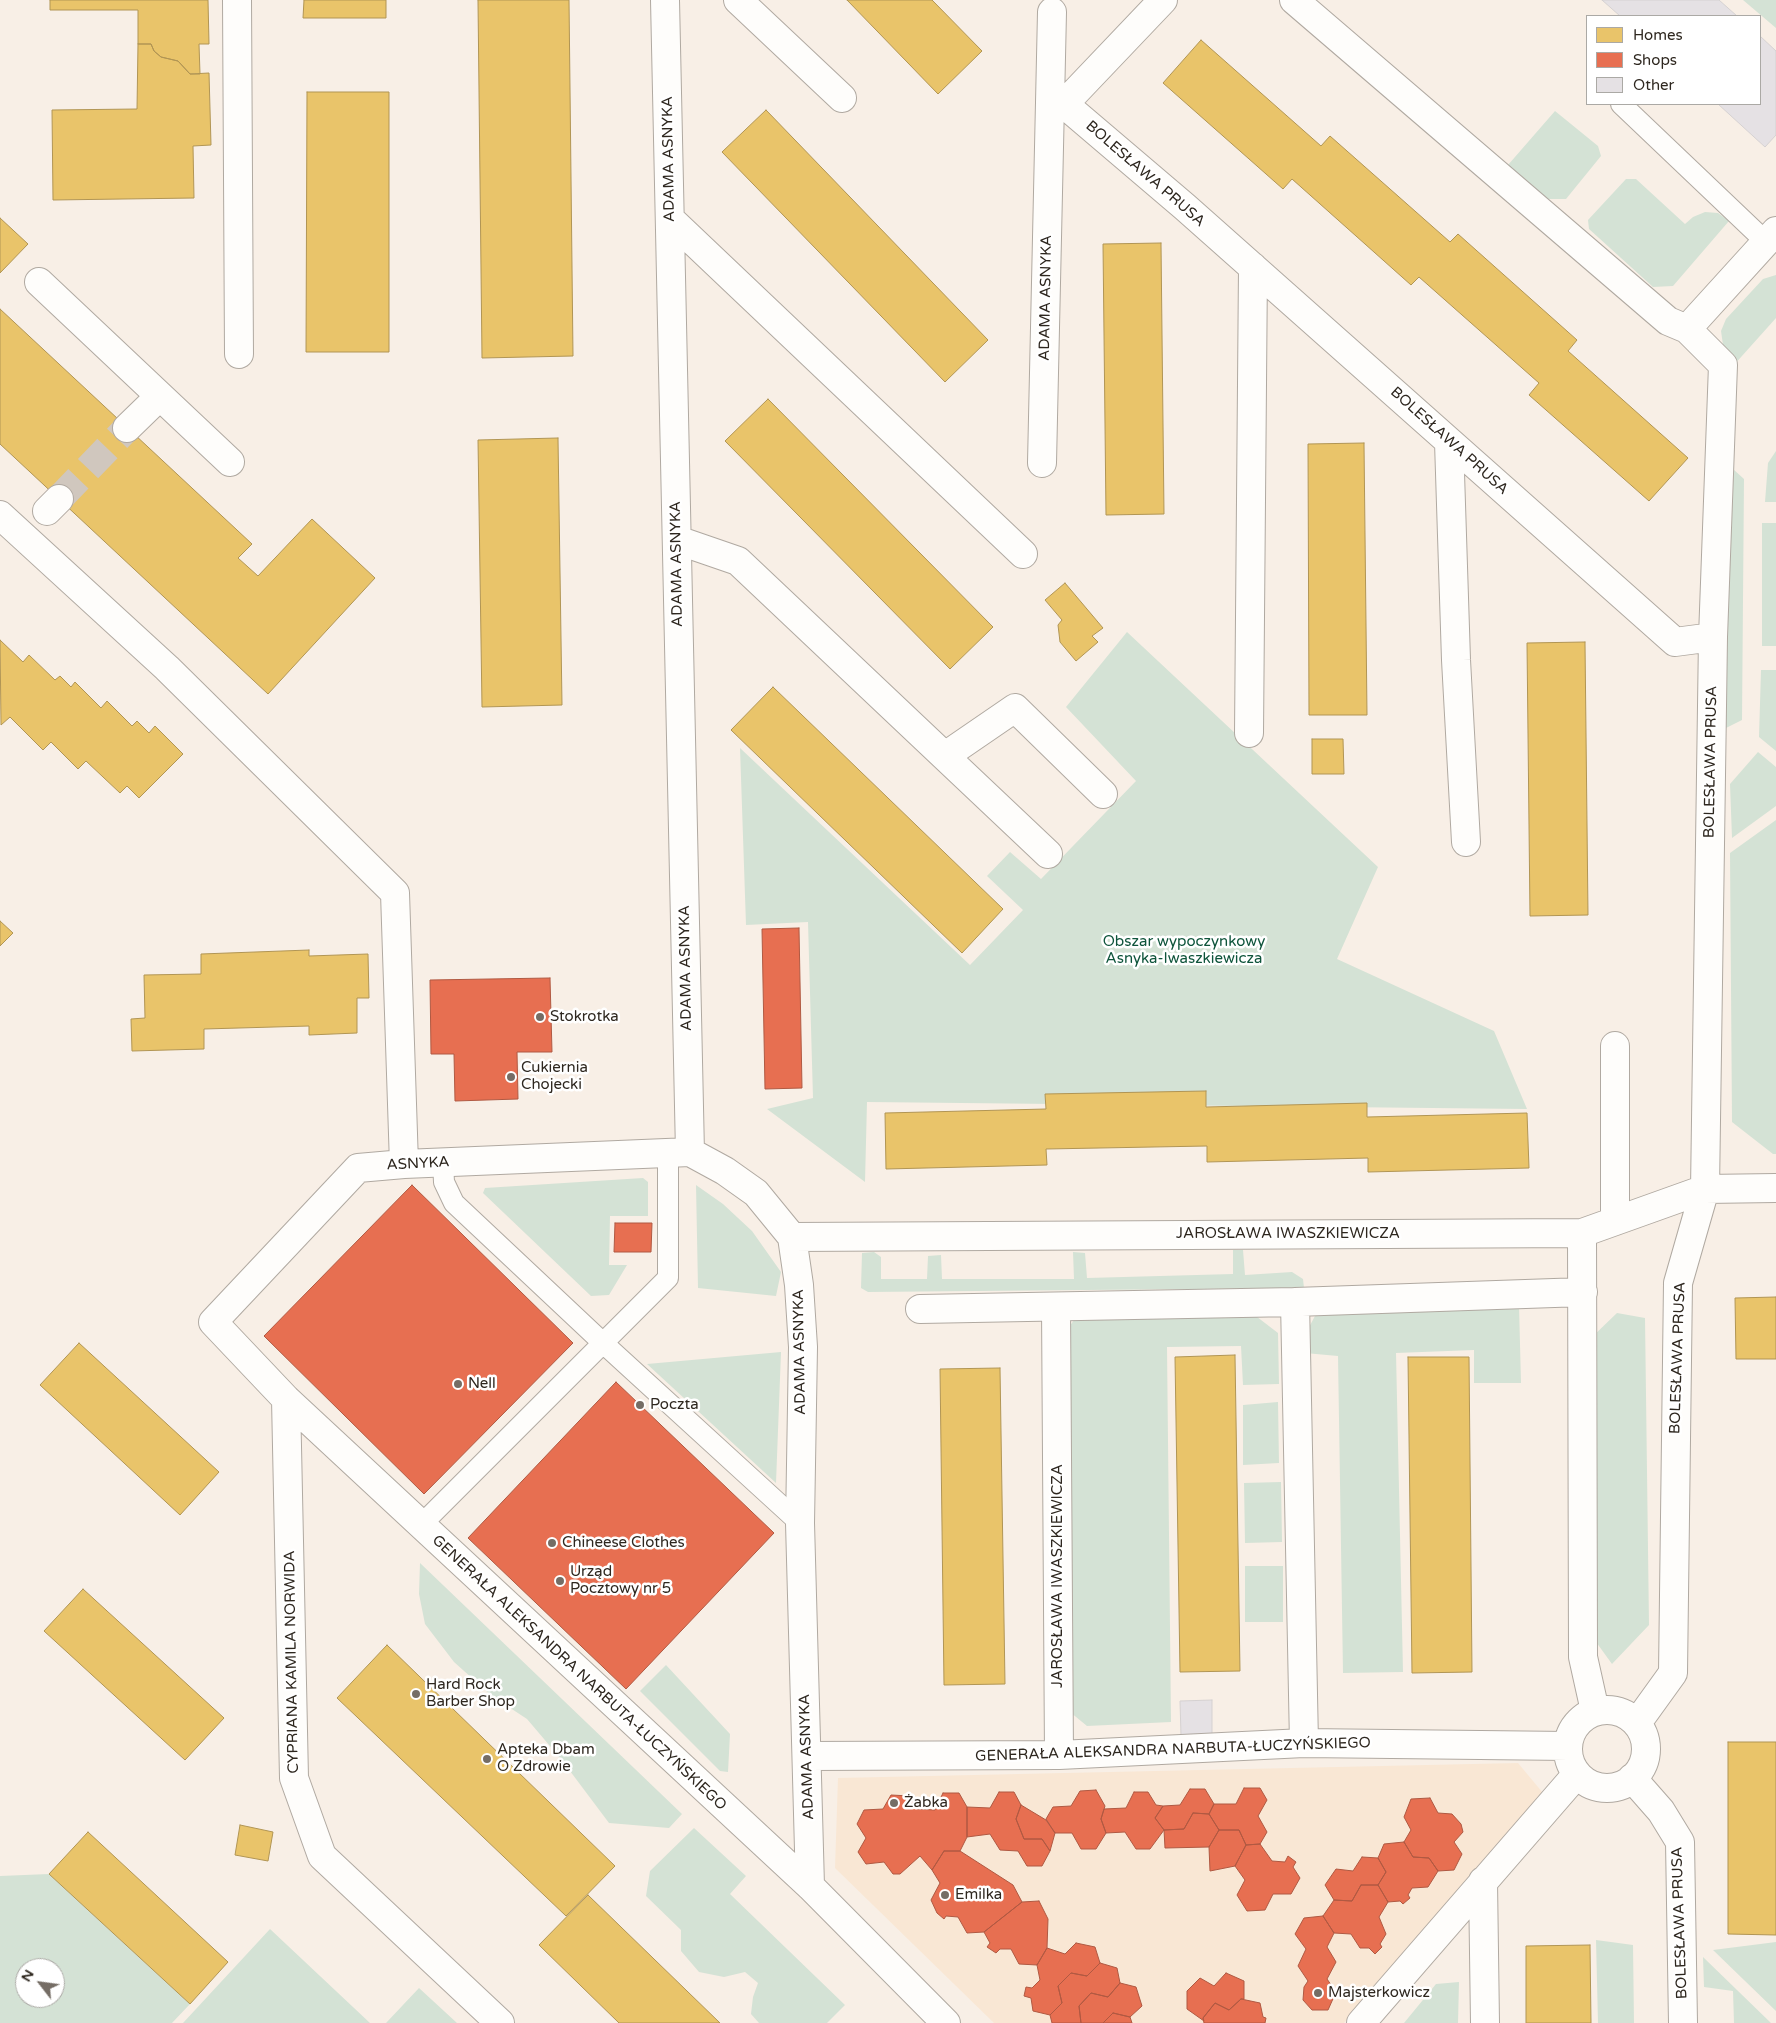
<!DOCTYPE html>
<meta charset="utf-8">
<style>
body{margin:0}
#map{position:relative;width:1776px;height:2023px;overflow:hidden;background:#f8efe6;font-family:"Varela Round",sans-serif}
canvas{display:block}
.legend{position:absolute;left:1586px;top:15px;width:175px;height:90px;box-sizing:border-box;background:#fff;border:1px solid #aba9a5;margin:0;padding:6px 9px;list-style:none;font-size:15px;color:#2e271f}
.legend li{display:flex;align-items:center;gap:10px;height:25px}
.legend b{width:25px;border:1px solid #aba9a5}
.north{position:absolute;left:15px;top:1958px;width:50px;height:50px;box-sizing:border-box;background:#fff;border:1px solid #aba9a5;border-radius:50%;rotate:300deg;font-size:14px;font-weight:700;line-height:20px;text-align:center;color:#2e271f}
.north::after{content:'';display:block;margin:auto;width:18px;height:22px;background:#756d65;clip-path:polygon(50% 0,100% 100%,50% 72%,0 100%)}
</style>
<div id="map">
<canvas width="1776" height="2023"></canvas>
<ul class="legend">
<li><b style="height:14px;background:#e9c46a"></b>Homes</li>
<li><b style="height:14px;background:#e76f51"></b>Shops</li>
<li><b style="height:14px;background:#e5e1e4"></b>Other</li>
</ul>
<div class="north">N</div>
</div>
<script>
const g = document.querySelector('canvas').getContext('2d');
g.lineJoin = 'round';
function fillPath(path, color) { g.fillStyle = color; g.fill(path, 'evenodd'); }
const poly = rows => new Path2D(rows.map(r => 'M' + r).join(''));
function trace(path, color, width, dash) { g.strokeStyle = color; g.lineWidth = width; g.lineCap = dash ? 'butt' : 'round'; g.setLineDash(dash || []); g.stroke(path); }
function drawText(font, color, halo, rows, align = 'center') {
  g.font = font + ' "Varela Round",sans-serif'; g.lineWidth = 5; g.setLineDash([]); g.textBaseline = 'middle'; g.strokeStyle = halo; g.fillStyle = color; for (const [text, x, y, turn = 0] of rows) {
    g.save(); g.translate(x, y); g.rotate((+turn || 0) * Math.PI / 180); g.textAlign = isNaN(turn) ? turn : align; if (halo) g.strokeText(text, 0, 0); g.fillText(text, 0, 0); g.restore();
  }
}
const built = poly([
 [1518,1763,1543,1793,1344,2023,994,2023,835,1868,838,1778]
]);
const green = poly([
 [1743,0,1776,0,1776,28],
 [1555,111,1598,146,1601,156,1566,199,1546,199,1508,165],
 [1626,179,1636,179,1685,224,1693,217,1705,212,1718,213,1729,221,1673,286,1653,287,1589,229,1588,220],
 [1776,275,1776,318,1733,366,1724,352,1721,331,1726,319,1763,279],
 [1776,451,1776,502,1765,502,1768,463],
 [1733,469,1744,479,1742,720,1726,728,1726,537],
 [1762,523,1776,523,1776,646,1762,646],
 [1127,632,1378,867,1337,959,1494,1031,1527,1109,867,1102,865,1182,767,1109,813,1098,808,922,746,925,740,748,970,965,1023,910,987,876,1010,852,1041,879,1136,781,1066,707],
 [1761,670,1776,670,1776,751,1759,737],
 [1758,752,1776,767,1776,806,1732,838,1730,784],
 [1776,820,1776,1154,1773,1154,1732,1122,1730,853],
 [643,1178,648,1182,648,1216,610,1216,609,1265,627,1265,609,1295,591,1296,483,1193,485,1188],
 [696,1185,723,1204,752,1231,781,1272,776,1296,698,1288],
 [1233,1250,1243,1250,1245,1275,1292,1272,1303,1279,1304,1288,868,1292,861,1288,862,1253,874,1252,881,1257,881,1279,927,1279,928,1256,941,1255,942,1279,1074,1279,1073,1252,1085,1253,1087,1278,1233,1274],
 [1519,1305,1521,1383,1474,1383,1474,1350,1396,1353,1403,1672,1343,1673,1338,1356,1305,1353,1307,1331,1315,1316,1328,1307],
 [1248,1310,1278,1333,1279,1384,1243,1385,1241,1346,1167,1347,1171,1722,1087,1726,1070,1712,1066,1331,1077,1316],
 [1617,1313,1645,1318,1649,1625,1612,1664,1591,1635,1591,1338],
 [781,1352,776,1483,647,1364],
 [1278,1402,1279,1463,1243,1465,1243,1405],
 [1281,1482,1282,1542,1245,1543,1244,1483],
 [420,1563,682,1814,669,1828,609,1823,561,1759,527,1719,492,1696,454,1662,425,1624,419,1594],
 [1245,1566,1283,1566,1283,1622,1245,1622],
 [666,1665,730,1734,728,1772,720,1771,640,1691],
 [694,1828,746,1876,730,1894,845,2005,827,2023,759,2023,751,2014,753,1997,758,1983,745,1972,724,1977,699,1972,681,1951,681,1930,646,1896,650,1871],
 [49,1874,190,2004,172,2023,0,2023,0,1876],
 [25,1968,55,1968,55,1998,25,1998],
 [270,1929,370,2023,183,2023],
 [1596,1940,1633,1945,1634,2023,1598,2023],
 [1776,1942,1776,2011,1713,1950],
 [1703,1957,1771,2023,1734,2023,1733,1991,1704,1987],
 [1459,1982,1458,2023,1404,2023,1436,1984],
 [419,1988,457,2023,386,2023]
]);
const homes = poly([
 [50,0,208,0,209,44,199,44,200,74,190,74,178,61,161,57,154,51,151,44,138,44,138,10,50,10,50,0],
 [304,0,386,0,386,18,303,18,304,0],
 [478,0,569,0,573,356,482,358,478,0],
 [847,0,932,0,982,51,938,94,847,0],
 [1201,40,1321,146,1330,136,1450,242,1458,234,1577,340,1568,351,1688,458,1649,501,1529,395,1539,383,1419,277,1411,285,1292,179,1283,189,1163,83,1201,40],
 [138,44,151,44,154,51,161,57,178,61,190,74,209,73,211,145,193,146,194,198,53,200,52,110,137,109,138,44],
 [307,92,389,92,389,352,306,352,307,92],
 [766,110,988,340,945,382,722,152,766,110],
 [0,218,28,244,0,273,0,218],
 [1161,243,1164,514,1106,515,1103,244,1161,243],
 [0,309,252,544,238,558,258,576,312,519,375,578,268,694,0,444,0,309],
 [768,399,993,627,950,669,725,441,768,399],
 [558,438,562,705,482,707,478,440,558,438],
 [1364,443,1367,715,1309,715,1308,444,1364,443],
 [1065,583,1103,628,1092,636,1098,642,1076,661,1060,642,1058,625,1062,620,1045,600,1065,583],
 [0,640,23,662,29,655,55,680,60,676,71,687,75,682,101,708,107,701,132,726,137,721,149,733,155,726,183,754,139,798,127,786,120,793,86,761,78,769,51,742,43,750,10,717,1,725,0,640],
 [1585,642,1588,915,1530,916,1527,643,1585,642],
 [773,687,1003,909,962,953,731,730,773,687],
 [1312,739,1343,739,1344,774,1312,774,1312,739],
 [0,921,13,933,0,946,0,921],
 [309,950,309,956,368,954,369,998,357,998,357,1033,309,1035,309,1026,204,1029,204,1049,132,1051,131,1019,145,1018,144,975,201,974,201,954,309,950],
 [1206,1091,1206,1107,1367,1103,1367,1117,1527,1113,1529,1168,1368,1172,1368,1158,1207,1162,1207,1146,1046,1149,1047,1165,886,1169,885,1113,1046,1109,1045,1094,1206,1091],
 [1776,1297,1776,1359,1736,1359,1735,1298,1776,1297],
 [79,1343,219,1472,180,1515,40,1385,79,1343],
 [1235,1355,1240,1671,1180,1672,1175,1357,1235,1355],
 [1408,1357,1469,1357,1472,1672,1412,1673,1408,1357],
 [1000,1368,1005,1684,944,1685,940,1369,1000,1368],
 [83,1589,224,1718,185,1760,44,1631,83,1589],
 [387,1645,615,1866,566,1916,337,1698,387,1645],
 [1728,1742,1776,1742,1776,1935,1728,1934,1728,1742],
 [240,1825,273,1832,268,1861,235,1855,240,1825],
 [88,1832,228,1962,190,2004,49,1874,88,1832],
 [588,1895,720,2023,619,2023,539,1945,588,1895],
 [1590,1945,1591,2023,1526,2023,1526,1946,1590,1945]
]);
const shops = poly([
 [799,928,802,1088,765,1089,762,929,799,928],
 [550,978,552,1052,517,1052,518,1099,455,1101,454,1054,431,1054,430,980,550,978],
 [412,1185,573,1343,424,1494,264,1336,412,1185],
 [615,1223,652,1223,651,1252,614,1252,615,1223],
 [616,1382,774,1533,626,1689,468,1538,616,1382],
 [1244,1788,1260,1788,1267,1800,1258,1816,1267,1832,1260,1844,1246,1845,1239,1830,1219,1830,1209,1814,1214,1804,1236,1804,1244,1788],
 [1190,1789,1205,1789,1214,1804,1209,1814,1193,1813,1184,1829,1164,1830,1155,1818,1163,1806,1180,1805,1190,1789],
 [1096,1790,1105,1806,1101,1819,1106,1833,1096,1849,1081,1849,1072,1833,1055,1833,1046,1819,1053,1807,1071,1806,1080,1791,1096,1790],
 [999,1792,1014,1792,1021,1805,1016,1819,1024,1839,1042,1839,1050,1851,1042,1866,1027,1866,1018,1851,1000,1850,990,1834,967,1837,967,1807,990,1808,999,1792],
 [1134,1792,1148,1792,1156,1805,1163,1806,1155,1818,1164,1830,1150,1849,1136,1849,1125,1832,1106,1833,1101,1819,1104,1809,1126,1808,1134,1792],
 [943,1793,959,1793,967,1807,967,1837,960,1851,944,1851,932,1870,920,1856,900,1874,893,1874,884,1862,866,1864,858,1852,866,1838,857,1824,864,1810,883,1809,891,1795,910,1796,917,1809,935,1810,943,1793],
 [1430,1798,1438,1813,1452,1814,1461,1824,1463,1832,1454,1842,1462,1854,1454,1870,1438,1871,1429,1858,1413,1857,1404,1842,1411,1830,1404,1817,1411,1799,1430,1798],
 [1021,1805,1046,1820,1055,1833,1050,1851,1042,1839,1024,1839,1016,1819,1021,1805],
 [1193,1813,1209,1814,1219,1830,1209,1847,1165,1848,1164,1830,1184,1829,1193,1813],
 [1219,1830,1239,1830,1246,1845,1235,1866,1210,1871,1209,1847,1219,1830],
 [1404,1842,1413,1857,1429,1858,1438,1871,1428,1887,1412,1888,1408,1895,1410,1898,1403,1904,1400,1901,1388,1902,1378,1885,1386,1872,1378,1858,1384,1844,1404,1842],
 [1260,1844,1272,1861,1285,1862,1288,1856,1296,1862,1293,1867,1300,1878,1291,1894,1273,1894,1265,1910,1247,1911,1237,1895,1245,1880,1235,1866,1246,1845,1260,1844],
 [944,1851,960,1851,1013,1885,1022,1902,984,1932,967,1933,958,1917,946,1916,944,1919,937,1913,931,1900,940,1883,932,1870,944,1851],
 [1362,1857,1378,1858,1386,1872,1378,1885,1361,1885,1352,1901,1334,1900,1325,1885,1336,1869,1353,1871,1362,1857],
 [1361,1885,1378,1885,1388,1902,1379,1917,1386,1934,1380,1944,1382,1947,1375,1954,1369,1948,1360,1948,1351,1934,1334,1933,1323,1916,1334,1900,1352,1901,1361,1885],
 [1039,1901,1048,1919,1047,1948,1037,1965,1019,1964,1011,1949,1000,1949,996,1953,987,1947,990,1943,984,1932,1022,1902,1039,1901],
 [1323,1916,1334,1933,1327,1947,1336,1962,1327,1979,1336,1992,1328,2010,1312,2010,1303,2000,1304,1987,1308,1981,1298,1966,1306,1949,1295,1934,1304,1918,1323,1916],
 [1076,1943,1095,1947,1100,1963,1087,1976,1071,1973,1058,1986,1062,2003,1050,2015,1033,2011,1031,1998,1024,1996,1026,1987,1032,1988,1040,1980,1037,1965,1047,1948,1065,1954,1076,1943],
 [1100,1963,1117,1968,1120,1983,1108,1997,1091,1993,1079,2006,1081,2023,1052,2023,1050,2015,1062,2003,1058,1986,1071,1973,1087,1976,1100,1963],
 [1226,1973,1244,1981,1244,1999,1241,1999,1229,2010,1215,2003,1203,2018,1204,2021,1187,2009,1187,1991,1200,1978,1214,1986,1226,1973],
 [1120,1983,1136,1987,1142,2006,1130,2017,1113,2013,1103,2023,1081,2023,1079,2006,1091,1993,1108,1997,1120,1983],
 [1241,1999,1260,2003,1263,2017,1266,2018,1265,2023,1204,2023,1203,2018,1215,2003,1229,2010,1241,1999],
 [1113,2013,1130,2017,1132,2023,1103,2023,1113,2013]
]);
const building = poly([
 [1602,0,1719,0,1737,16,1620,16,1602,0],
 [1760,36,1776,51,1776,135,1765,147,1718,104,1760,104,1760,36],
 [1212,1700,1212,1735,1181,1736,1180,1701,1212,1700]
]);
const minorTunnel = poly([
 [59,499,127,428]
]);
const service = poly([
 [1621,104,1766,242],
 [443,1162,444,1182,454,1203,603,1343,800,1523],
 [420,1526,668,1278,668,1153]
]);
const minor = poly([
 [237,0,239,354],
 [665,0,690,1152,725,1171,756,1193,792,1237,799,1285,803,1347,800,1523,810,1886],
 [738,0,842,98],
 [1294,0,1668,321,1687,329],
 [1064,104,1185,207,1675,642,1713,637],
 [1064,104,1163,0],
 [670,219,1023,554],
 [39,282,230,462],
 [127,428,160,396],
 [1449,442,1456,660,1466,842],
 [1042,463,1052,12],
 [47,511,59,499],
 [0,515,167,668,395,893,404,1164],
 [677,540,738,561,1048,854],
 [1249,733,1253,267],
 [945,756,1015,708,1103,794],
 [1615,1046,1615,1221],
 [690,1152,404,1164,358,1168,213,1322,286,1399,810,1886,946,2023],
 [1582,1233,1583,1657,1595,1711],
 [792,1237,1582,1233,1705,1189,1776,1188],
 [1295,1302,1304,1743],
 [1056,1307,1059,1755],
 [920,1309,1295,1302,1583,1292],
 [286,1399,294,1778,322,1856,500,2023],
 '1568 1749a39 39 0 1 1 78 0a39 39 0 1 1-78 0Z',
 [1637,1723,1673,1673,1678,1283,1705,1189,1713,637,1723,365,1687,329,1776,231],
 [807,1756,1059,1755,1304,1743,1568,1746],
 [1632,1778,1661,1811,1680,1842,1683,2023],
 [1483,1881,1485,2023],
 [1361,2023,1577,1774]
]);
const markers = [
 [540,1017,5,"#756d65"],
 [511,1077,5,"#756d65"],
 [458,1384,5,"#756d65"],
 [640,1405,5,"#756d65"],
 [552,1543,5,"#756d65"],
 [560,1581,5,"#756d65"],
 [416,1694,5,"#756d65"],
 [487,1759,5,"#756d65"],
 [894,1803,5,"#756d65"],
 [945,1895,5,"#756d65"],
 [1318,1993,5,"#756d65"]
];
const streetNames = [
 ["ADAMA ASNYKA",669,159,-91],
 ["BOLESŁAWA PRUSA",1145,174,41],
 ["ADAMA ASNYKA",1046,298,-89],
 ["BOLESŁAWA PRUSA",1449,441,42],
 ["ADAMA ASNYKA",677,564,-91],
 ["BOLESŁAWA PRUSA",1711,762,-89],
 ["ADAMA ASNYKA",686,968,-91],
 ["ASNYKA",418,1164,-3],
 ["JAROSŁAWA IWASZKIEWICZA",1288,1234],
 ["ADAMA ASNYKA",800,1352,-91],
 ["BOLESŁAWA PRUSA",1678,1358,-88],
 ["JAROSŁAWA IWASZKIEWICZA",1058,1576,-90],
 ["CYPRIANA KAMILA NORWIDA",292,1662,-91],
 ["GENERAŁA ALEKSANDRA NARBUTA-ŁUCZYŃSKIEGO",579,1673,43],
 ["GENERAŁA ALEKSANDRA NARBUTA-ŁUCZYŃSKIEGO",1173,1750,-2],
 ["ADAMA ASNYKA",807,1757,-92],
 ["BOLESŁAWA PRUSA",1680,1923,-92]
];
const parkNames = [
 ["Obszar wypoczynkowy",1184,942],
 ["Asnyka-Iwaszkiewicza",1184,959]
];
const poiNames = [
 ["Stokrotka",550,1017],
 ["Cukiernia",521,1068],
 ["Chojecki",521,1085],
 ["Nell",468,1384],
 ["Poczta",650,1405],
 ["Chineese Clothes",562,1543],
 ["Urząd",570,1572],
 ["Pocztowy nr 5",570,1589],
 ["Hard Rock",426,1685],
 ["Barber Shop",426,1702],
 ["Apteka Dbam",497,1750],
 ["O Zdrowie",497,1767],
 ["Żabka",904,1803],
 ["Emilka",955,1895],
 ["Majsterkowicz",1328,1993]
];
fillPath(built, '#f9e7d4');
fillPath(green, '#d4e2d5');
fillPath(homes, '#e9c46a');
trace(homes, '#b19554', 1);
fillPath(shops, '#e76f51');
trace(shops, '#b05942', 1);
fillPath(building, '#e5e1e4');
trace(building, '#d5d1d1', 1);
trace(minorTunnel, '#d0c7be', 28, [28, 14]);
trace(service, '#b0a9a1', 22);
trace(minor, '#b0a9a1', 30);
trace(service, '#fefdfb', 20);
trace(minor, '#fefdfb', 28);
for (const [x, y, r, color] of markers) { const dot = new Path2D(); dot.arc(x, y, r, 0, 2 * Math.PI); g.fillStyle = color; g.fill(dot); trace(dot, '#fff', 2); }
drawText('15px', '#2e271f', '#fff', streetNames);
drawText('15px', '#0e543b', '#fff', parkNames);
drawText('15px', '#2e271f', '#fff', poiNames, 'left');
</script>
